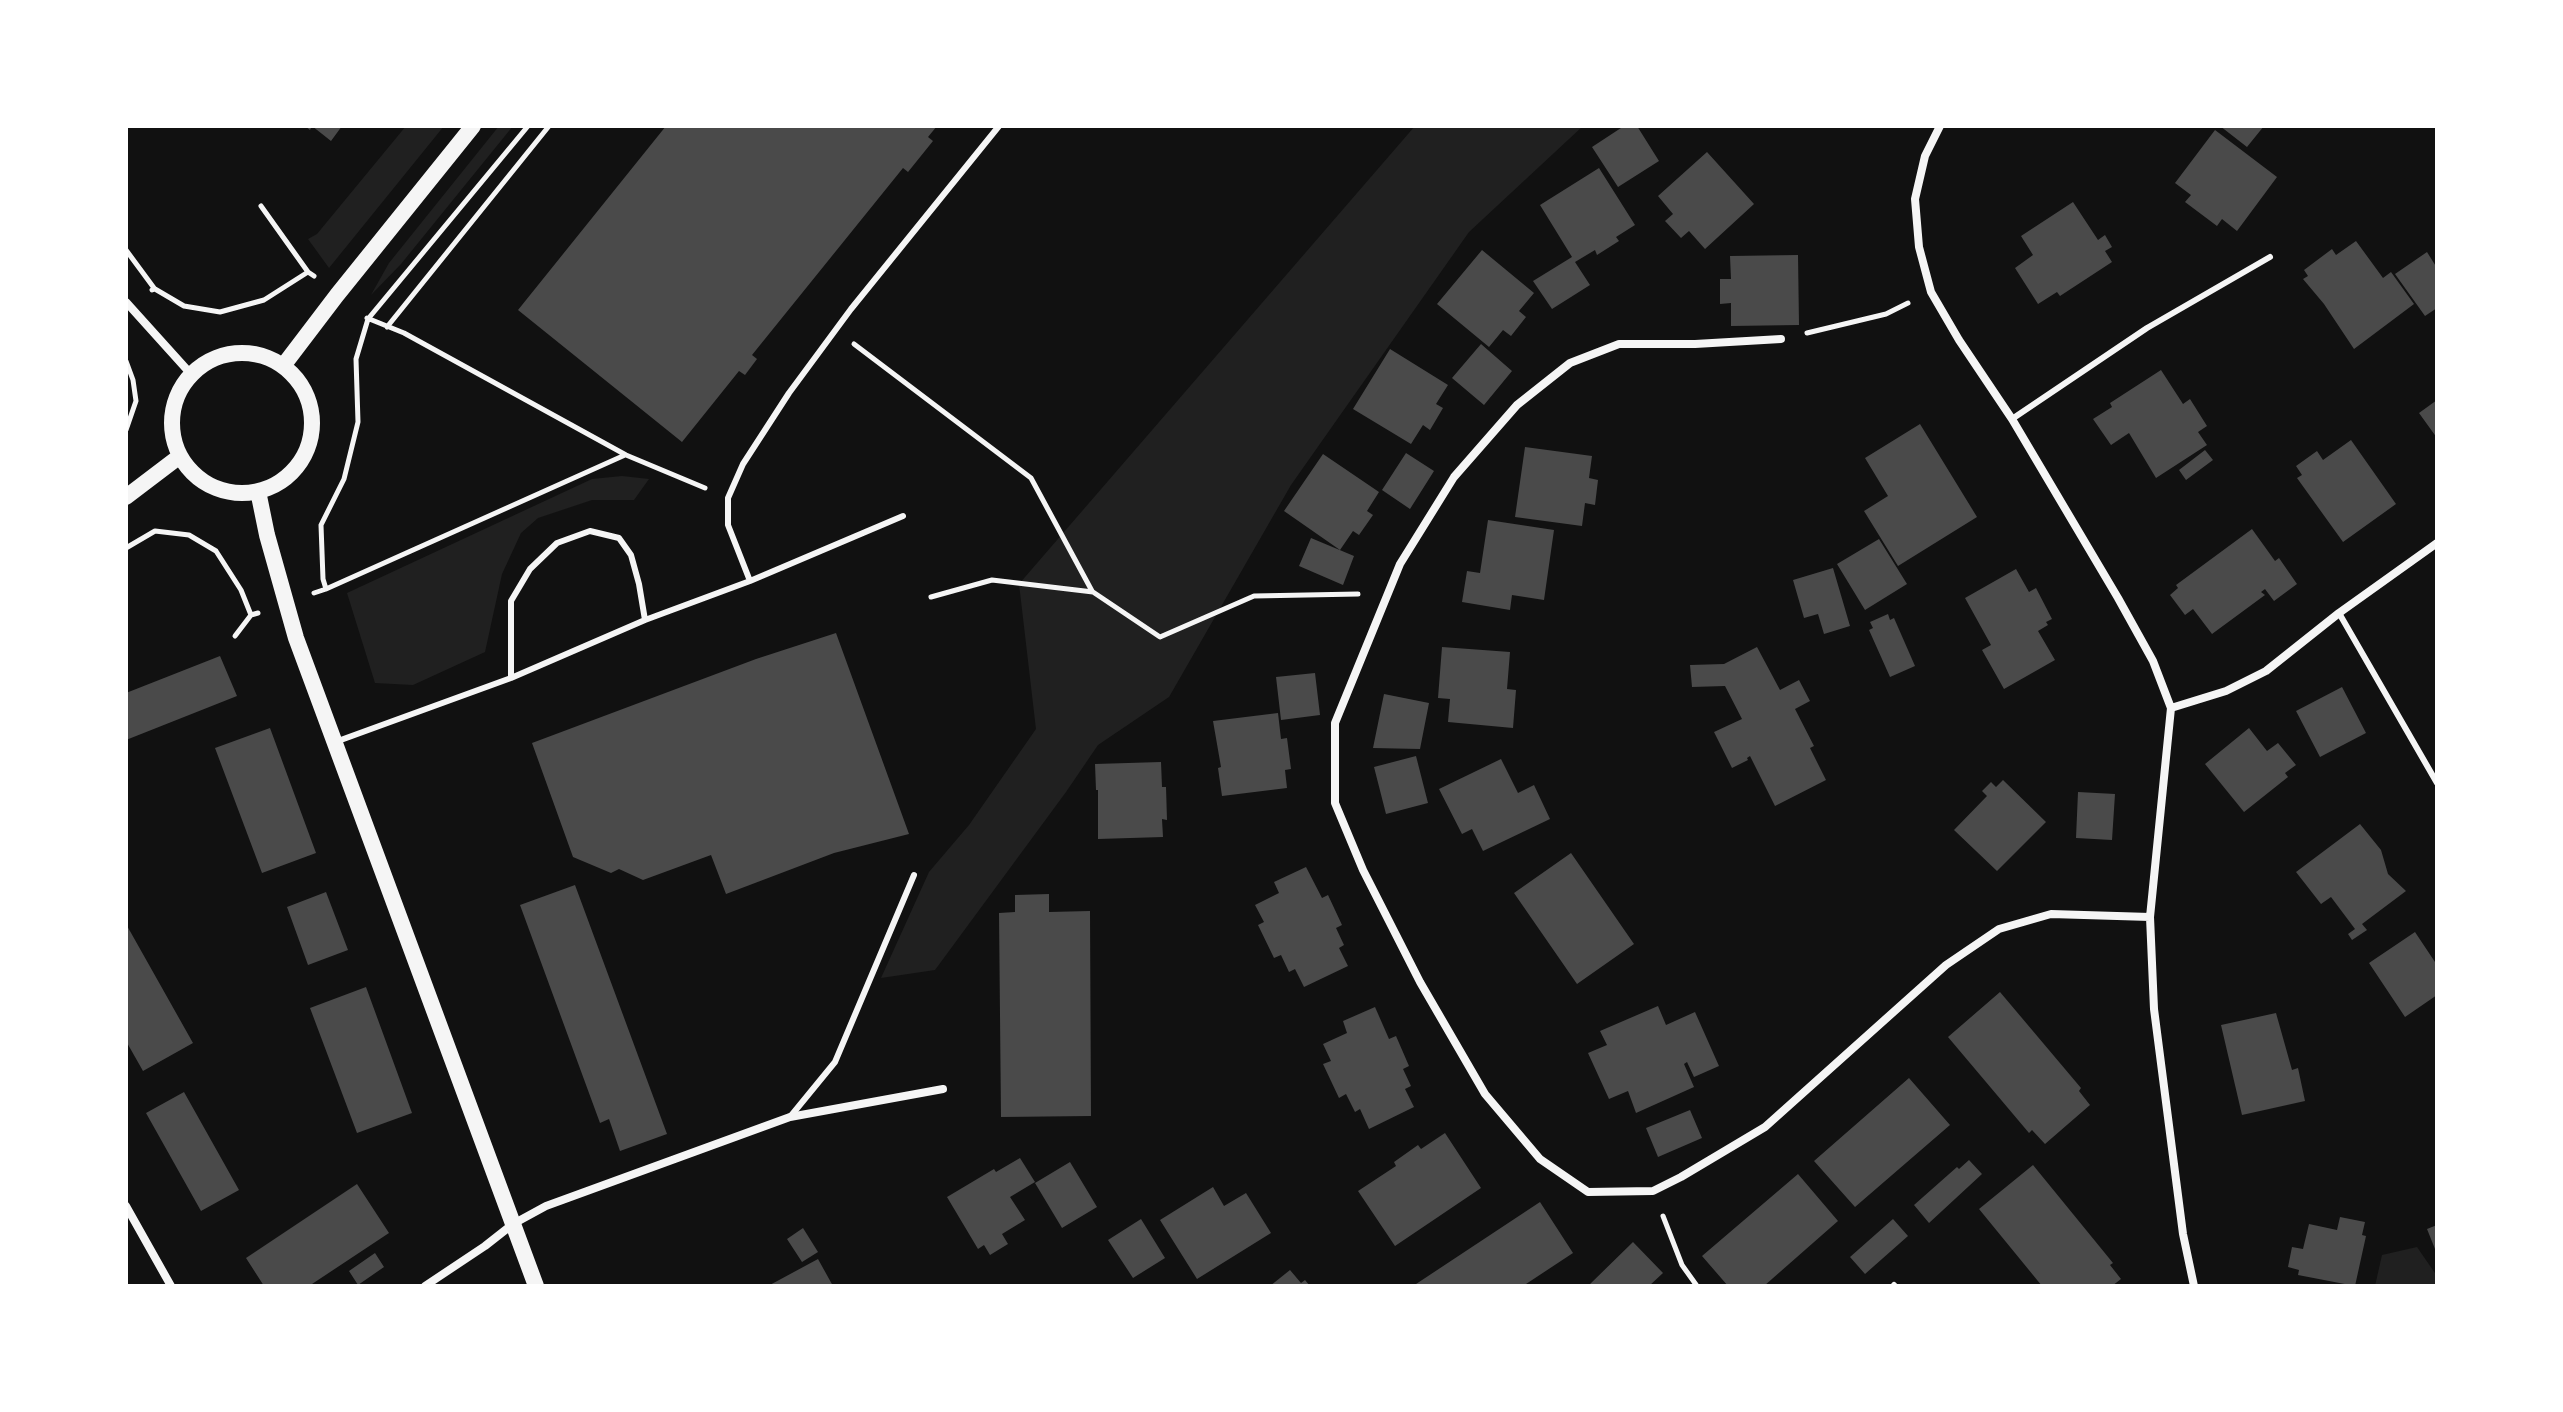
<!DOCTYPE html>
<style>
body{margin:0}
#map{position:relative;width:2563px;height:1412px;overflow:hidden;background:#111;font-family:Inter,sans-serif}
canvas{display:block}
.frame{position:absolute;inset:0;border:128px solid #fff;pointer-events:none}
</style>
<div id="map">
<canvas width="2563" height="1412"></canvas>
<div class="frame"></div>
</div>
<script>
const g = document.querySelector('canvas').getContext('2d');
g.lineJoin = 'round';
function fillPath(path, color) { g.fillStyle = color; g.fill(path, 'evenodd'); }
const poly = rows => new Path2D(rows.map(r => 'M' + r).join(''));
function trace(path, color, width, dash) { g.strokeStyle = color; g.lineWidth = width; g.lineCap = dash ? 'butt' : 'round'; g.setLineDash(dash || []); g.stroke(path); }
const green = poly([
 [406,126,444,126,329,268,308,239,317,234],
 [499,126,513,126,401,264,371,295,389,263],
 [1415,126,1583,126,1469,232,1291,485,1169,697,1098,745,1066,792,935,970,881,978,929,872,969,825,1036,729,1019,584],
 [622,476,649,479,634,500,592,500,538,518,521,533,502,574,485,652,413,685,375,683,347,593,592,479],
 [2417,1247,2437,1276,2437,1286,2375,1286,2382,1255]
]);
const building = poly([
 [305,126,342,126,331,141,312,126,310,130],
 [666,126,937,126,928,137,933,141,908,172,903,168,752,355,757,359,745,375,739,371,682,442,518,310],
 [1624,126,1637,126,1659,161,1618,187,1592,147],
 [2220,126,2264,126,2247,147],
 [2215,130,2277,177,2237,231,2222,219,2217,226,2185,202,2191,195,2175,183],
 [1707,152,1754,204,1705,249,1689,231,1681,238,1665,221,1673,214,1658,196],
 [1599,168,1635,225,1616,237,1619,241,1597,255,1595,250,1575,262,1590,285,1552,309,1533,281,1572,257,1540,205],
 [2073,202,2098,240,2105,235,2112,247,2105,251,2112,262,2060,296,2057,292,2038,304,2015,268,2033,255,2021,236],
 [2356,241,2383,278,2391,272,2414,304,2354,349,2324,304,2303,279,2308,276,2304,270,2332,249,2336,255],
 [1482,250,1534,293,1519,311,1526,317,1511,336,1503,330,1489,347,1437,304],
 [2427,252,2437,268,2437,308,2425,316,2395,274],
 [1798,255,1799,325,1731,326,1731,303,1720,304,1720,279,1731,279,1730,256],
 [1481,344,1512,371,1484,405,1452,378],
 [1390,349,1448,385,1436,404,1443,408,1430,430,1423,425,1411,444,1353,409],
 [2161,370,2183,404,2190,399,2207,426,2198,432,2207,445,2156,478,2129,433,2111,445,2093,419,2112,407,2110,403],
 [2437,400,2437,438,2419,413],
 [1920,424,1977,517,1898,566,1864,511,1888,496,1865,458],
 [2351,440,2396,504,2343,542,2297,478,2302,475,2296,466,2317,451,2323,460],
 [1525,447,1592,456,1589,478,1598,480,1595,505,1585,503,1582,526,1515,517],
 [2205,450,2213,460,2186,480,2179,470],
 [1406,453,1434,471,1410,509,1382,490],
 [1323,454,1379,492,1367,511,1373,515,1359,535,1353,531,1340,550,1284,511],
 [1488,520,1554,530,1544,600,1512,595,1510,610,1462,602,1467,571,1480,573],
 [2252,529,2275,561,2279,558,2297,584,2274,601,2265,589,2261,592,2265,595,2212,634,2193,609,2185,615,2170,595,2178,588,2176,585],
 [1311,538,1354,556,1343,585,1299,566],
 [1879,539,1907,584,1865,610,1837,564],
 [1833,568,1850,626,1824,634,1818,614,1804,618,1793,580],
 [2016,569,2029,592,2036,588,2052,619,2046,622,2048,625,2038,631,2055,660,2004,689,1982,650,1991,645,1965,598],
 [1888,614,1890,620,1894,618,1915,666,1890,677,1869,630,1873,628,1870,622],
 [836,633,909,834,834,853,726,894,711,855,643,880,619,869,611,873,573,857,532,743,756,659],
 [1442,647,1510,652,1507,689,1516,690,1513,728,1448,722,1450,699,1438,698],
 [1757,647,1780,690,1799,680,1810,701,1795,709,1814,746,1810,748,1826,780,1775,806,1750,756,1747,758,1748,760,1732,768,1714,732,1742,719,1725,686,1692,687,1690,665,1724,664],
 [220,656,237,696,126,740,126,693],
 [1315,673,1320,715,1281,720,1276,677],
 [2342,687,2366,733,2320,757,2296,711],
 [1384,694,1429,703,1420,749,1373,748],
 [1278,713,1281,739,1287,738,1291,769,1285,770,1287,788,1222,796,1218,768,1221,767,1213,721],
 [270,728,316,853,262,873,215,748],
 [2249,728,2267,751,2278,743,2296,765,2285,773,2288,777,2244,812,2205,764],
 [1416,756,1428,803,1386,814,1374,767],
 [1501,759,1518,793,1534,785,1550,819,1483,851,1472,829,1462,834,1439,789],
 [1161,762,1162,787,1166,787,1167,820,1162,819,1163,837,1098,839,1098,790,1096,790,1095,764],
 [2003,780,2046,822,1997,871,1954,830,1987,796,1982,791,1991,782,1996,787],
 [2078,792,2115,794,2112,840,2076,838],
 [2360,824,2381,850,2388,874,2406,891,2362,924,2367,930,2352,940,2348,934,2355,929,2331,897,2321,904,2296,872],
 [1571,853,1634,944,1577,984,1514,893],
 [1306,867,1322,898,1328,895,1342,925,1336,928,1344,945,1339,948,1348,966,1304,987,1295,969,1289,972,1281,955,1274,958,1258,925,1264,922,1255,905,1279,893,1274,882],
 [575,885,667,1134,620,1151,609,1119,600,1123,520,905],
 [326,892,348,950,308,965,287,907],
 [1049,894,1049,912,1090,911,1091,1116,1001,1117,999,913,1015,912,1015,895],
 [126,924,193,1043,143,1071,126,1041],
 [2415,932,2437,965,2437,995,2405,1017,2369,963],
 [366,987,412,1113,357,1133,310,1008],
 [2000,992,2081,1088,2079,1091,2090,1105,2045,1144,2032,1130,2029,1133,1948,1037],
 [1658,1006,1666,1025,1695,1012,1719,1066,1694,1077,1687,1062,1684,1064,1694,1087,1636,1113,1628,1091,1609,1099,1588,1053,1607,1045,1600,1031],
 [1375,1007,1389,1039,1396,1036,1409,1066,1403,1069,1411,1086,1405,1089,1414,1107,1369,1129,1360,1109,1355,1112,1346,1094,1339,1098,1323,1064,1331,1061,1323,1044,1347,1033,1343,1021],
 [2276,1013,2292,1070,2298,1068,2305,1101,2242,1115,2221,1025],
 [1909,1078,1950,1125,1855,1207,1814,1161],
 [184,1092,239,1190,201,1211,146,1113],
 [1690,1110,1702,1138,1658,1157,1646,1128],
 [1445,1133,1481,1188,1395,1246,1358,1191,1396,1166,1394,1162,1418,1145,1421,1149],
 [1020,1158,1035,1182,1010,1197,1025,1220,1002,1234,1008,1244,990,1255,984,1245,978,1249,947,1197,994,1169,996,1172],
 [1969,1160,1982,1174,1929,1223,1914,1205,1957,1167,1959,1169],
 [1070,1162,1097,1207,1062,1228,1035,1183],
 [2033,1165,2113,1263,2110,1265,2121,1279,2112,1286,2042,1286,1979,1209],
 [1798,1174,1838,1221,1764,1286,1728,1286,1702,1256],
 [357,1184,389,1233,309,1286,264,1286,246,1258],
 [1213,1187,1224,1206,1246,1193,1271,1233,1197,1279,1160,1220],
 [1540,1202,1573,1253,1523,1286,1413,1286],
 [2340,1217,2365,1222,2362,1235,2366,1236,2355,1286,2298,1275,2299,1270,2288,1267,2292,1247,2303,1249,2309,1224,2337,1230],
 [1141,1219,1165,1258,1133,1278,1108,1240],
 [1893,1219,1908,1236,1865,1274,1850,1257],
 [2437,1225,2437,1254,2427,1229],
 [803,1228,818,1252,802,1262,787,1239],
 [1633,1242,1663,1273,1649,1286,1588,1286],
 [375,1253,384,1267,358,1285,349,1271],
 [818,1259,833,1286,768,1286],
 [1290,1270,1301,1283,1305,1280,1310,1286,1270,1286]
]);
const path = poly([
 [261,206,308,272],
 [126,250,154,288],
 [152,290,155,289,184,306,220,312,264,300,308,272,314,276],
 [367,318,404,333,626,455,705,488],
 [387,327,549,126],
 [1807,333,1886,314,1908,303],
 [854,344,1031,478,1092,591],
 [126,361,133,380,136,401,126,430],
 [126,548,155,531,189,535,216,551,241,590,251,615,258,613],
 [326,589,625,455],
 [314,593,326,589,323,579,321,525,344,479,358,422,356,359,368,319,528,126],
 [931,597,992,580,1093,592,1160,637,1254,596,1358,594],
 [235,636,251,615],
 [1663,1216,1682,1265,1697,1286]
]);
const service = poly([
 [2012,419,2147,328,2270,257],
 [750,581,728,525,728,498,743,464,789,393,851,309,999,126],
 [2339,613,2437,783],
 [511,678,511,601,530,569,557,543,590,531,619,538,631,555,639,584,645,620],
 [338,741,511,678,645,620,750,581,903,516],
 [790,1117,835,1062,914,875],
 [1894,1285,1895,1286]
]);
const minor = poly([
 [1940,126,1925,156,1915,199,1919,247,1931,292,1959,340,2012,419,2118,598,2153,661,2171,708,2150,917,2154,1009,2183,1234,2194,1286],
 [126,302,190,373],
 [1781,339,1695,344,1619,344,1570,363,1517,405,1454,477,1400,564,1335,723,1335,803,1363,870,1420,982,1485,1094,1540,1159,1588,1192,1653,1191,1681,1177,1765,1127,1946,965,1999,929,2051,914,2150,917],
 [2171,708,2226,691,2266,671,2339,613,2437,543],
 [126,1206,171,1286],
 [425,1286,485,1246,513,1224,546,1206,790,1117,943,1089]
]);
const secondary = poly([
 '172 423a70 70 0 1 1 140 0a70 70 0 1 1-140 0Z',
 [283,366,337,295,473,126],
 [258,491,267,535,296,638,536,1286],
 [126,497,180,456]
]);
fillPath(green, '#202020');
fillPath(building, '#4a4a4a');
trace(path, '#f5f5f5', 5);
trace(service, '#f5f5f5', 6);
trace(minor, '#f5f5f5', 8);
trace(secondary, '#f5f5f5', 16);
</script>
